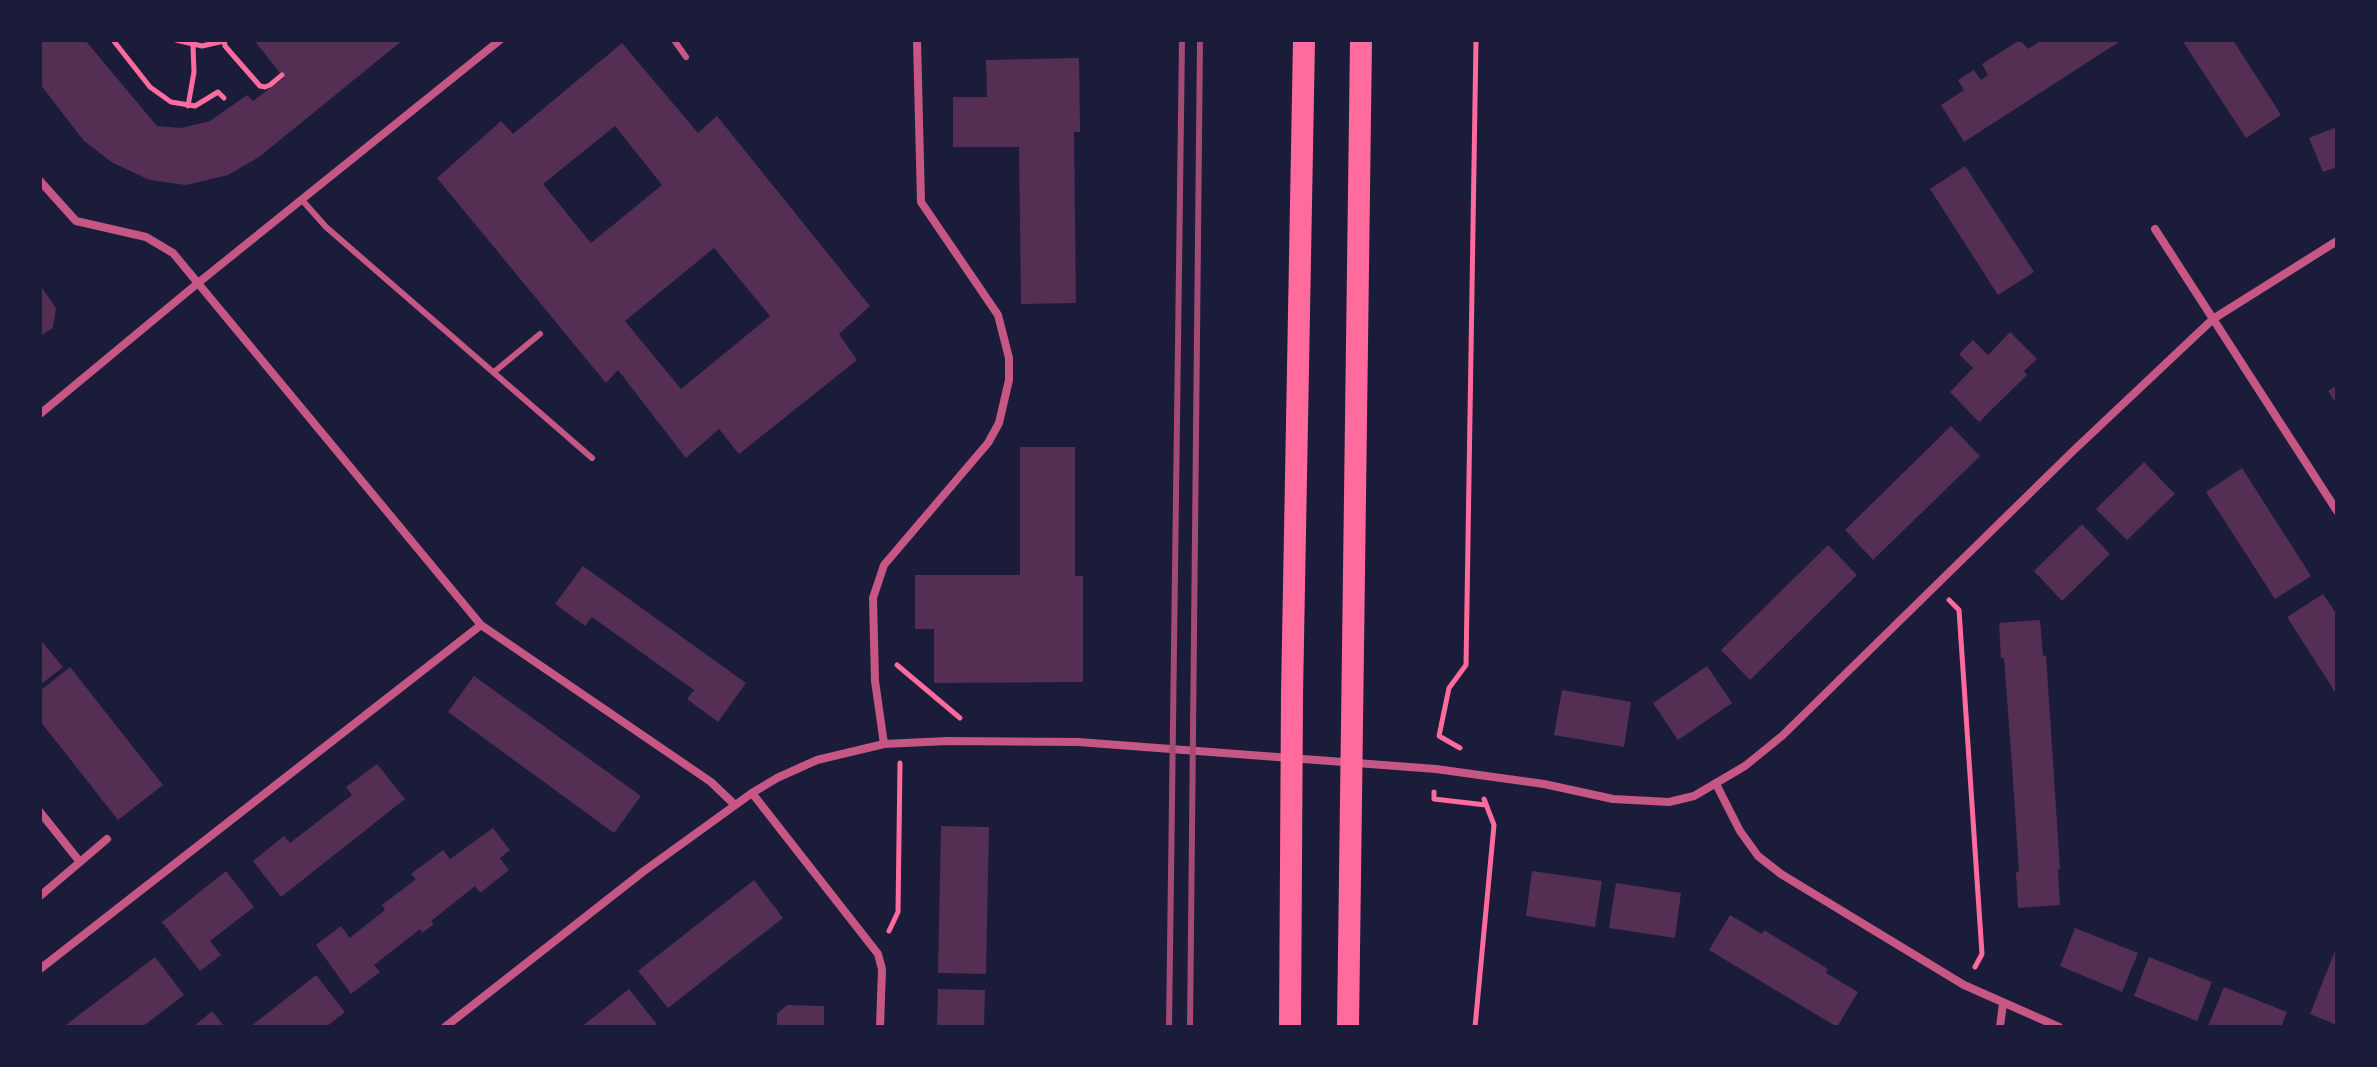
<!DOCTYPE html>
<style>
body{margin:0}
#map{position:relative;width:2377px;height:1067px;overflow:hidden;background:#1b1b3a;font-family:Karla,sans-serif}
canvas{display:block}
.frame{position:absolute;inset:0;border:42px solid #1b1b3a;pointer-events:none}
</style>
<div id="map">
<canvas width="2377" height="1067"></canvas>
<div class="frame"></div>
</div>
<script>
const g = document.querySelector('canvas').getContext('2d');
g.lineJoin = 'round';
function fillPath(path, color) { g.fillStyle = color; g.fill(path, 'evenodd'); }
const poly = rows => new Path2D(rows.map(r => 'M' + r).join(''));
function trace(path, color, width, dash) { g.strokeStyle = color; g.lineWidth = width; g.lineCap = dash ? 'butt' : 'round'; g.setLineDash(dash || []); g.stroke(path); }
const building = poly([
 [40,40,85,40,157,126,181,128,210,121,247,95,253,101,284,78,254,40,403,40,259,157,228,175,186,185,150,180,113,163,84,141,40,84],
 [2020,40,2028,49,2042,40,2122,40,1964,142,1941,105,1964,90,1958,80,1974,70,1981,80,1988,75,1982,64],
 [2182,40,2233,40,2281,115,2246,138],
 [622,43,698,133,717,116,870,306,839,334,857,360,739,454,719,429,686,458,618,370,606,383,437,178,501,121,513,134],
 [615,126,662,185,591,243,543,184],
 [714,248,770,316,681,389,625,321],
 [1079,58,1080,132,1074,132,1076,303,1021,304,1019,147,953,147,953,97,987,97,986,60],
 [2337,127,2337,167,2323,172,2309,138],
 [1965,166,2034,272,1998,295,1930,189],
 [40,285,56,308,53,328,40,336],
 [2010,332,2037,359,2024,371,2027,375,1979,422,1950,392,1973,368,1959,354,1973,340,1988,355],
 [2337,385,2337,405,2328,391],
 [1951,426,1980,456,1873,560,1845,530],
 [1020,447,1075,447,1075,576,1083,576,1083,682,934,683,934,629,915,629,915,575,1020,575],
 [2144,462,2175,494,2127,540,2096,509],
 [2242,468,2311,576,2275,599,2206,492],
 [2082,524,2110,554,2062,601,2034,571],
 [1828,545,1857,575,1750,680,1721,650],
 [583,566,746,683,718,722,687,699,694,690,592,617,585,626,555,604],
 [2323,594,2337,615,2337,695,2287,617],
 [2040,620,2043,656,2046,655,2060,869,2058,869,2060,905,2018,908,2016,872,2019,872,2012,765,2004,658,2001,658,1999,623],
 [40,639,63,667,40,685],
 [1707,666,1732,703,1678,740,1653,703],
 [70,667,163,785,118,820,40,721,40,691],
 [474,676,641,796,614,833,448,712],
 [1562,690,1631,702,1624,747,1554,735],
 [377,764,405,799,281,897,253,861,284,836,290,843,352,795,346,787],
 [941,826,989,827,986,974,938,973],
 [493,828,510,850,500,858,509,870,480,893,475,886,431,921,434,924,422,933,420,929,374,965,380,972,351,994,316,945,341,926,350,938,352,936,385,910,382,905,416,879,411,874,443,850,450,859],
 [226,871,254,907,210,941,221,955,200,971,162,922],
 [1532,871,1602,881,1595,927,1526,916],
 [754,880,783,918,668,1008,638,971],
 [1616,883,1681,893,1675,938,1609,928],
 [1730,915,1762,934,1764,930,1828,969,1826,973,1858,992,1837,1027,1709,950],
 [2075,928,2138,953,2122,992,2060,966],
 [2337,946,2337,1025,2310,1014],
 [155,957,184,995,142,1027,67,1027,66,1025],
 [2149,957,2212,982,2197,1021,2134,996],
 [316,975,345,1012,326,1027,250,1027],
 [2224,987,2287,1012,2281,1027,2208,1026],
 [629,989,659,1027,581,1027,600,1012],
 [938,989,985,990,984,1027,937,1027],
 [787,1005,824,1006,824,1027,777,1027,777,1014],
 [212,1011,225,1027,192,1027,198,1023]
]);
const path = poly([
 [113,40,150,87,171,102,195,106,218,92,224,98],
 [176,40,202,46,224,41],
 [224,40,225,46,260,86,265,87,270,85,282,75],
 [188,106,194,72,193,46],
 [1949,600,1959,610,1982,954,1975,967],
 [897,665,960,718],
 [1460,748,1439,736,1449,688,1466,665,1476,40],
 [1434,792,1434,799,1486,805],
 [889,931,898,912,900,763],
 [1475,1027,1494,825,1484,799]
]);
const service = poly([
 [674,40,686,57],
 [302,200,326,227,592,458],
 [494,372,540,334]
]);
const minor = poly([
 [40,181,76,221,146,237,173,253,481,625],
 [2155,229,2337,511],
 [40,414,198,283,500,40],
 [884,744,875,681,873,598,884,565,988,443,999,423,1009,380,1009,358,998,315,921,202,917,40],
 [1716,784,1740,831,1758,856,1781,874,1964,985,2059,1027],
 [752,793,878,954,882,969,880,1027],
 [40,812,80,862,107,839],
 [40,896,80,862],
 [40,969,481,625,711,782,735,805],
 [445,1027,644,871,752,793,777,778,817,760,884,744,947,741,1078,742,1436,769,1544,784,1613,799,1669,802,1694,796,1745,766,1782,736,2072,452,2213,319,2337,241],
 [2000,1027,2003,1003]
]);
const trunk = poly([
 [1290,1027,1292,695,1304,40],
 [1348,1027,1361,40]
]);
const rail = poly([
 [1169,1027,1182,40],
 [1190,1027,1200,40]
]);
fillPath(building, '#542f53');
trace(path, '#ff6b9d', 5);
trace(service, '#c65784', 6);
trace(minor, '#c65784', 8);
trace(trunk, '#ff6b9d', 22);
trace(rail, '#a44b75', 6);
</script>
